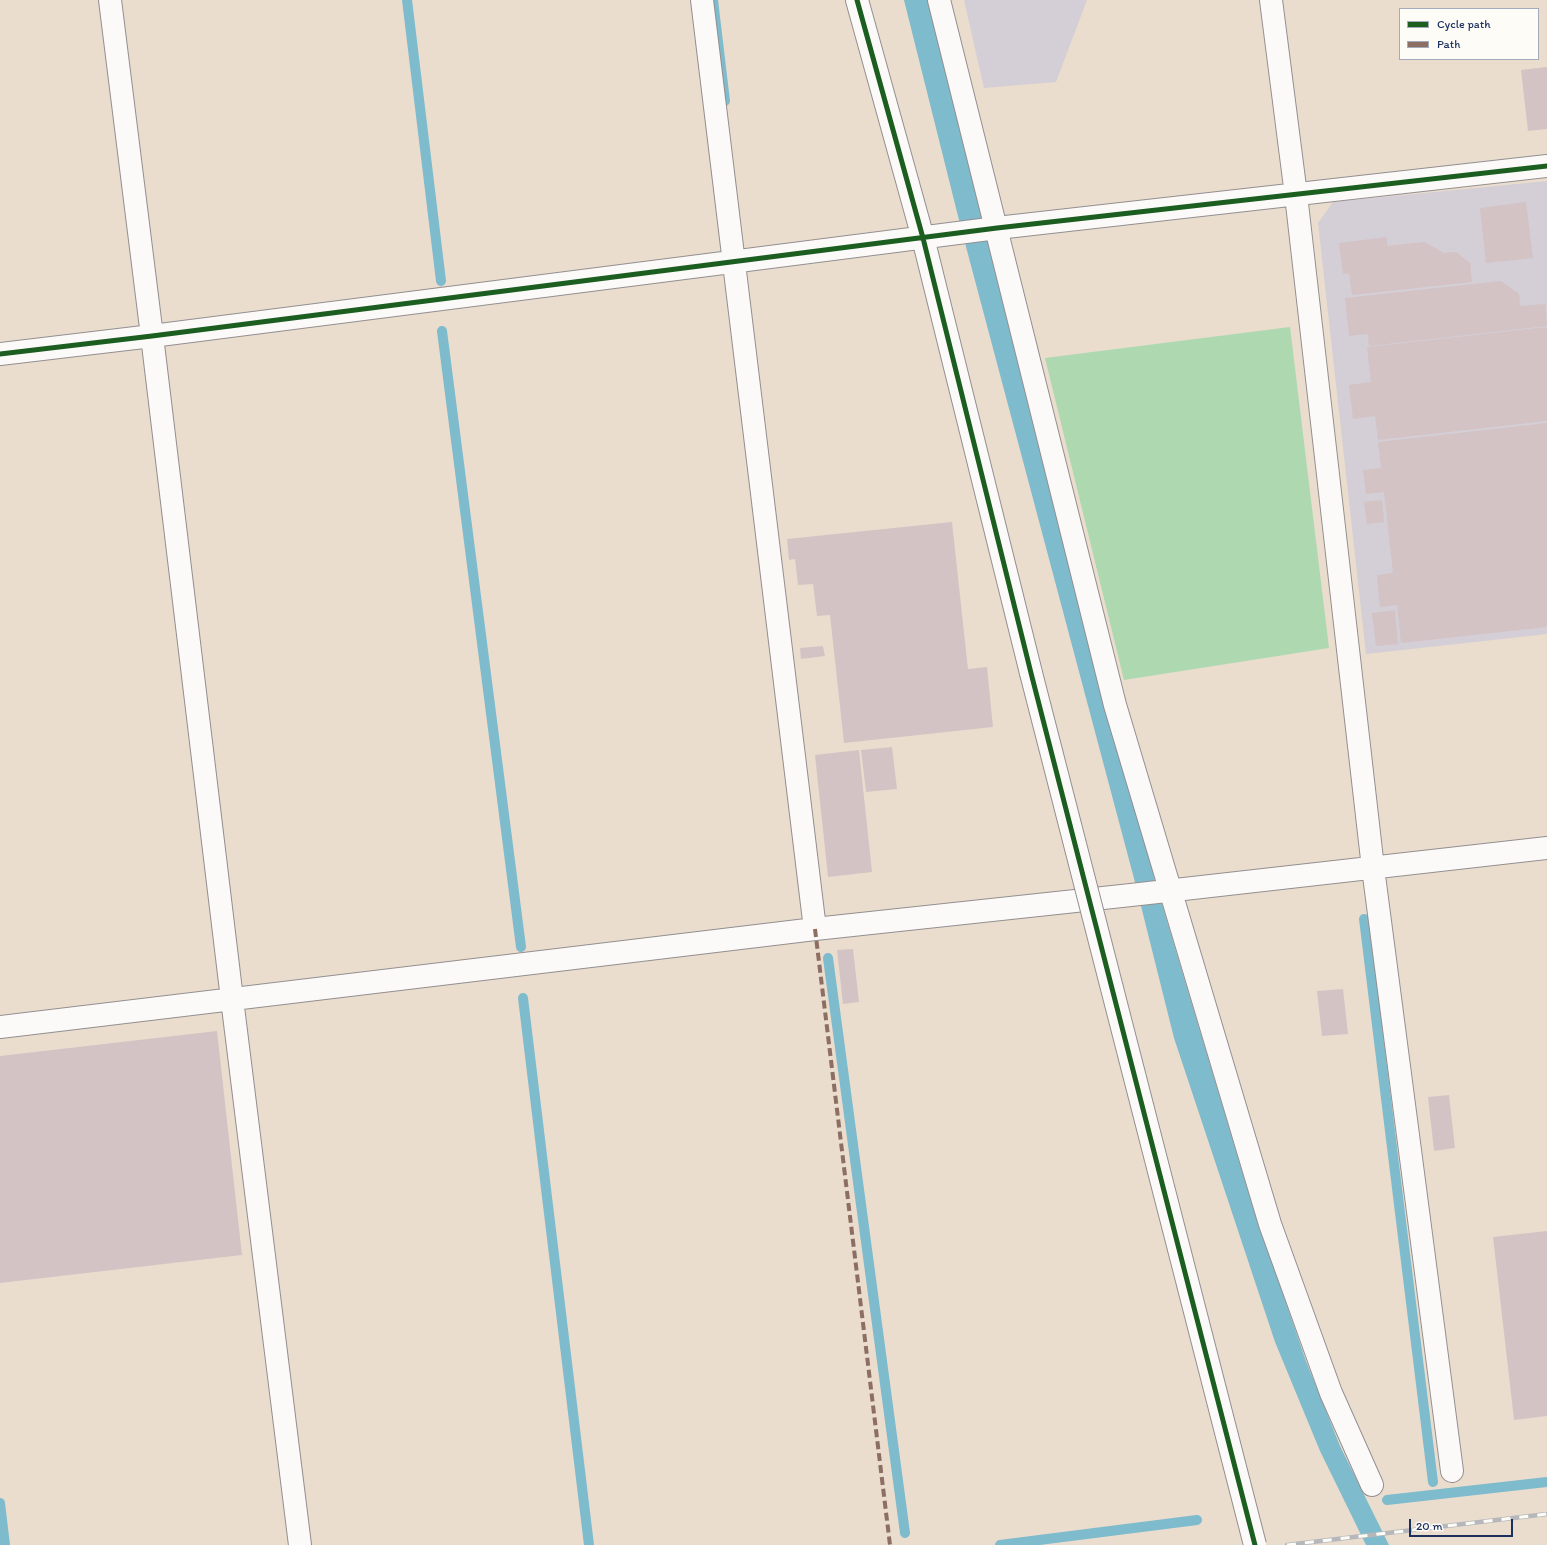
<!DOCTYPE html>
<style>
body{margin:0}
#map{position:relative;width:1547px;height:1545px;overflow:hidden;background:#eaddce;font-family:Itim,sans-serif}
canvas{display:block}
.legend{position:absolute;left:1399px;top:8px;width:140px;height:52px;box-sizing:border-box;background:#fdfcf7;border:1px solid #a3aaba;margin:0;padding:5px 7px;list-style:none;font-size:12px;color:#1b2f5e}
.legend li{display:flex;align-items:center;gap:8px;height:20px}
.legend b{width:20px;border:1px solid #a3aaba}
.scale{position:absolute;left:1409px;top:1519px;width:104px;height:18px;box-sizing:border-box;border:2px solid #1b2f5e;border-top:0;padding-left:5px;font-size:12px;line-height:14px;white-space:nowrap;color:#1b2f5e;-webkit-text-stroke:3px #fdfcf7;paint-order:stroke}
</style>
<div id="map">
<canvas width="1547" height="1545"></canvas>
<ul class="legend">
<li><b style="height:5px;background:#1b5e20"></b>Cycle path</li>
<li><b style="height:5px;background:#8d6e63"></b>Path</li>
</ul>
<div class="scale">20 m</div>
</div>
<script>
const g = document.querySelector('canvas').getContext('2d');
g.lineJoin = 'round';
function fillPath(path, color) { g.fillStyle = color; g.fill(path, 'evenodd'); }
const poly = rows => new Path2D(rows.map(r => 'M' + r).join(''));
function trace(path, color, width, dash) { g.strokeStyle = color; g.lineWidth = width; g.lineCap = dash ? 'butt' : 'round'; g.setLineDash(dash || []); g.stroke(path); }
const industrial = poly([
 [964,0,1087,0,1056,82,984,88],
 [1547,181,1547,634,1366,654,1318,223,1333,202]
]);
const green = poly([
 [1290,327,1329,648,1124,680,1045,358]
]);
const water = poly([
 [904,0,928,0,984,226,1155,881,1251,1201,1306,1361,1340,1446,1389,1545,1366,1545,1320,1451,1275,1342,1174,1038,1136,886,961,228]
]);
const stream = poly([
 [407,0,441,281],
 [713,0,725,101],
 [442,331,521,947],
 [1364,919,1433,1482],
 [828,958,905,1533],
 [523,998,589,1545],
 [1387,1500,1547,1482],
 [0,1503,5,1545],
 [1000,1545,1197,1520]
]);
const building = poly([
 [1547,67,1547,129,1528,131,1521,70],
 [1526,202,1533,258,1486,263,1480,208],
 [1387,237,1387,246,1424,242,1444,253,1456,252,1470,263,1472,282,1352,295,1349,273,1343,274,1339,243],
 [1501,281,1519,294,1520,306,1545,304,1547,326,1369,346,1368,334,1349,336,1345,298],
 [1547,327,1547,421,1378,440,1375,416,1353,419,1349,385,1371,382,1367,347],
 [1547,423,1547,627,1401,643,1397,605,1380,607,1377,575,1393,573,1384,492,1366,494,1363,470,1381,468,1378,442],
 [1382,500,1384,522,1367,524,1364,502],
 [952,522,968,669,987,667,993,727,844,743,830,615,817,616,813,584,798,585,795,559,789,560,787,539],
 [1395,610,1398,644,1376,646,1372,613],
 [823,646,825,656,801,659,800,648],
 [892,747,897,789,866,792,861,750],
 [859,750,872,872,828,877,815,755],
 [853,949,859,1002,843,1004,837,950],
 [1343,989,1348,1034,1322,1036,1317,991],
 [217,1031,242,1255,0,1283,0,1056],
 [1449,1095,1455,1148,1434,1151,1428,1097],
 [1547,1231,1547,1416,1514,1420,1493,1237]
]);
const minor = poly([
 [110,0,152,336,232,999,300,1545],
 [702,0,815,929],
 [857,0,923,238,1031,673],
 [939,0,1115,705,1270,1224,1331,1393,1372,1485],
 [1271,0,1296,195,1373,868,1452,1471],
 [0,354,152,336,997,228,1547,166],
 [0,1027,815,929,1131,895,1547,848]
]);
const rail = poly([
 [1287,1545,1547,1514]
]);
const minorBridge = poly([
 [1031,673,1255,1545]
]);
const quiet = poly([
 [815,929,890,1545]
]);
const cycleway = poly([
 [857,0,923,238,1031,673,1255,1545],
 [0,354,152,336,997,228,1547,166]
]);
fillPath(industrial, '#d4ced6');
fillPath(green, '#aed8b0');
fillPath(water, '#7ebbcd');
trace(stream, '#7ebbcd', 10);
fillPath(building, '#d4c3c5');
trace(minor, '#938f90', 24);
trace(minor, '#fcfaf8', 22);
trace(rail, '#b6b7ba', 4.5);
trace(rail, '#fdfcf7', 3, [9]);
trace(minorBridge, '#938f90', 24, []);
trace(minorBridge, '#fcfaf8', 22);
trace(quiet, '#8d6e63', 4, [8, 4]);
trace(cycleway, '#1b5e20', 5);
</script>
